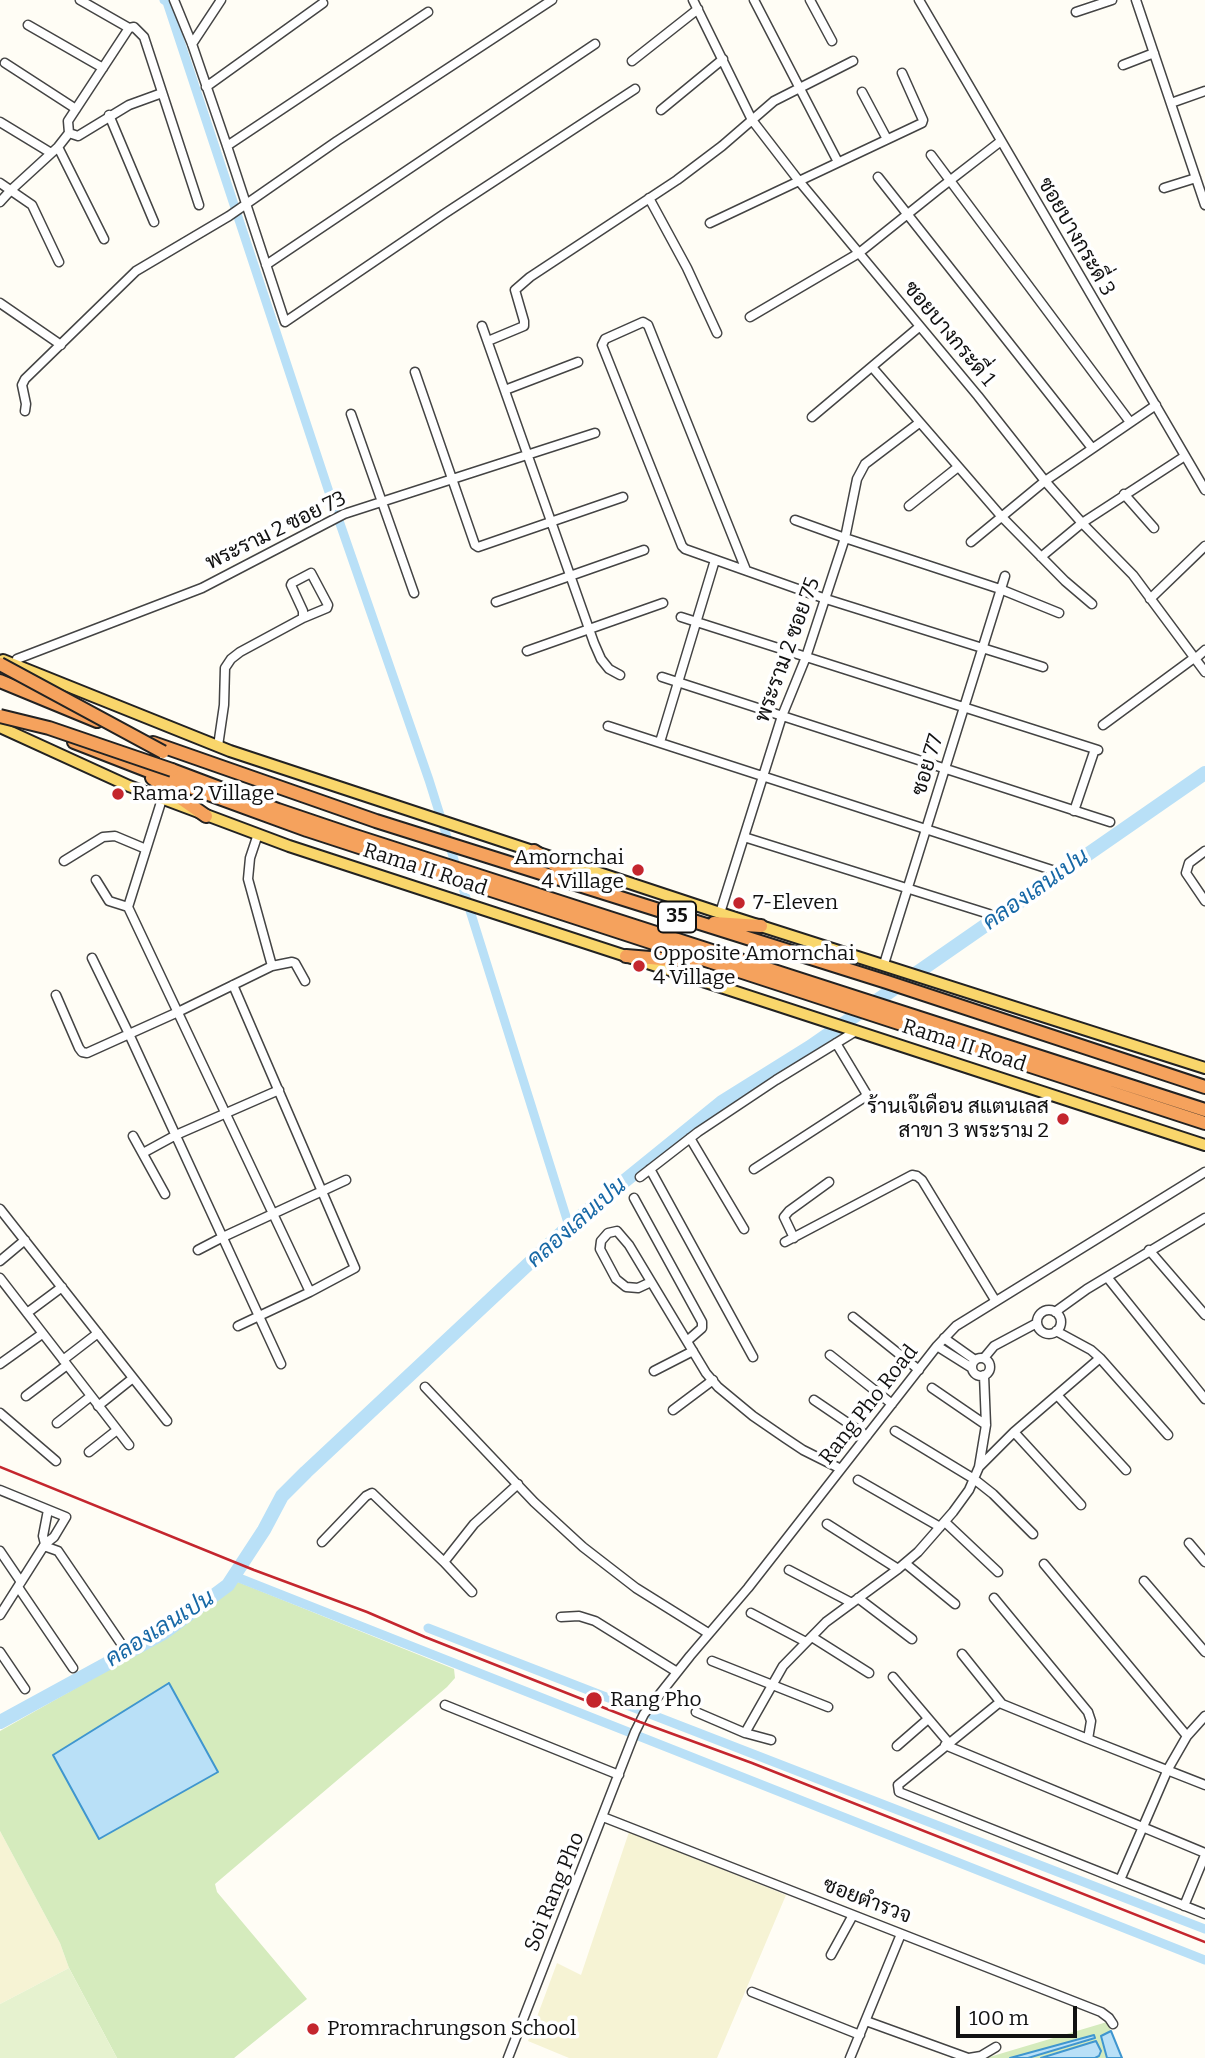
<!DOCTYPE html>
<meta charset="utf-8">
<style>
body{margin:0}
#map{position:relative;width:1205px;height:2058px;overflow:hidden;background:#fffdf5;font-family:Bitter,serif}
canvas{display:block}
.scale{position:absolute;left:956px;top:2006px;width:121px;height:32px;box-sizing:border-box;border:4px solid #111;border-top:0;padding-left:9px;font-size:21px;line-height:24px;white-space:nowrap;color:#111;-webkit-text-stroke:5px #fff;paint-order:stroke}
</style>
<div id="map">
<canvas width="1205" height="2058"></canvas>
<div class="scale">100 m</div>
</div>
<script>
const g = document.querySelector('canvas').getContext('2d');
g.lineJoin = 'round';
function fillPath(path, color) { g.fillStyle = color; g.fill(path, 'evenodd'); }
const poly = rows => new Path2D(rows.map(r => 'M' + r).join(''));
function trace(path, color, width, dash) { g.strokeStyle = color; g.lineWidth = width; g.lineCap = dash ? 'butt' : 'round'; g.setLineDash(dash || []); g.stroke(path); }
function drawText(font, color, halo, rows, align = 'center') {
  g.font = font + ' Bitter,Sarabun,serif'; g.lineWidth = 7; g.setLineDash([]); g.textBaseline = 'middle'; g.strokeStyle = halo; g.fillStyle = color; for (const [text, x, y, turn = 0] of rows) {
    g.save(); g.translate(x, y); g.rotate((+turn || 0) * Math.PI / 180); g.textAlign = isNaN(turn) ? turn : align; if (halo) g.strokeText(text, 0, 0); g.fillText(text, 0, 0); g.restore();
  }
}
const farmland = poly([
 [0,1831,60,1943,69,1968,0,2004],
 [629,1832,786,1895,717,2058,569,2058,528,2041,557,1963,581,1975]
]);
const green = poly([
 [238,1582,454,1669,455,1678,447,1687,215,1884,217,1892,307,1999,234,2058,117,2058,69,1968,60,1943,0,1831,0,1731,138,1653,191,1620],
 [1107,2022,1111,2031,1101,2036,1101,2039,1107,2058,1095,2058,1099,2056,1096,2041,1041,2058,1028,2058,1095,2039,1093,2035,1010,2058,986,2058]
]);
const pitch = poly([
 [69,1968,117,2058,0,2058,0,2004]
]);
const water = poly([
 [169,1683,218,1772,99,1839,53,1755,169,1683],
 [1111,2031,1122,2058,1107,2058,1101,2036,1111,2031],
 [1094,2035,1095,2038,1028,2058,1010,2058,1094,2035],
 [1096,2041,1101,2051,1099,2056,1095,2058,1041,2058,1096,2041]
]);
const canal = poly([
 [164,0,167,2,328,489,429,780,569,1226],
 [234,1576,1205,1960],
 [428,1628,1205,1929]
]);
const river = poly([
 [0,1722,165,1632,228,1585,264,1530,282,1496,306,1472,569,1226,722,1102,810,1047,1205,773]
]);
const minor = poly([
 [80,0,129,28],
 [174,0,192,44,227,146,285,322,444,214,635,89],
 [693,0,752,120,799,181,978,396,1045,481,1082,523,1133,575,1205,672],
 [754,0,838,162],
 [810,0,832,41],
 [919,0,1205,490],
 [1136,0,1205,205],
 [1076,12,1112,0],
 [28,25,103,68],
 [192,44,221,0],
 [632,61,698,9],
 [5,63,76,109],
 [1123,65,1154,53],
 [206,87,323,3],
 [862,92,887,139],
 [1171,103,1205,91],
 [661,110,723,59],
 [109,115,154,222],
 [0,122,51,153],
 [69,133,78,136,129,105,162,93],
 [227,146,428,12],
 [58,147,104,239],
 [931,155,1130,422],
 [878,177,1092,448],
 [0,183,32,205,59,262],
 [1164,188,1196,178],
 [649,198,687,268,717,333],
 [0,202,11,190,58,147,69,133,68,121,129,28,134,27,144,37,199,205],
 [710,223,922,123,923,120,902,73],
 [266,265,595,44],
 [0,303,61,345],
 [750,317,859,253,939,189,1001,141],
 [482,326,594,643,601,659,609,669,620,675],
 [488,341,524,326,524,321,515,290,530,277,677,180,722,146,774,101,853,61],
 [872,367,1001,516,1065,581,1092,604],
 [415,372,475,545,478,547,623,497],
 [505,390,578,362],
 [25,411,26,404,22,385,25,379,136,271,229,216,337,141,552,0],
 [351,414,414,593],
 [812,417,919,327],
 [1124,494,1154,528],
 [909,506,958,467],
 [795,520,845,538,1000,589,1059,613],
 [971,542,1045,481,1156,405],
 [1041,557,1082,523,1185,456],
 [746,570,648,325,643,322,605,339,602,345,682,546,685,549,826,599,1043,667],
 [1150,599,1205,546],
 [496,602,644,550],
 [681,617,1098,750],
 [527,651,663,603],
 [17,659,202,588,344,514,595,433],
 [1195,659,1205,650],
 [662,677,1110,822],
 [1103,725,1194,658],
 [608,726,1055,871],
 [660,742,715,560],
 [218,746,224,705,225,668,231,659,240,652,303,618,303,611,291,585,292,583,311,573,328,605,327,608,303,618],
 [162,799,128,907,310,1292],
 [1074,811,1095,749],
 [258,834,250,858,248,879,272,966],
 [744,837,989,914],
 [1205,851,1189,863,1186,873,1205,901],
 [64,861,103,837,115,836,146,849],
 [96,880,109,901,128,907],
 [720,913,782,716,806,657,845,538,857,479,865,464,919,423],
 [92,958,129,1034,281,1364],
 [884,964,1005,576],
 [233,985,355,1268,310,1292,238,1326],
 [56,995,79,1048,82,1052,87,1053,178,1012,272,966,292,962,295,963,305,981],
 [133,1136,165,1194],
 [690,1138,744,1229],
 [143,1153,176,1135,279,1090],
 [650,1169,753,1357],
 [754,1169,865,1097,866,1093,836,1043],
 [640,1177,698,1132,776,1080,856,1031],
 [634,1198,702,1322,702,1328,687,1341],
 [0,1209,167,1421],
 [794,1238,784,1217,789,1211,829,1182],
 [785,1242,912,1175,917,1176,922,1180,995,1300],
 [198,1250,223,1237,346,1180],
 [1149,1250,1205,1315],
 [0,1261,25,1240],
 [1107,1277,1205,1399],
 [0,1278,129,1445],
 [651,1282,638,1288,626,1287,616,1279,600,1249,601,1241,608,1233,617,1231,629,1245,706,1373,718,1387,753,1416,785,1438,803,1450,841,1469],
 '1037 1322a12 12 0 1 1 24 0a12 12 0 1 1-24 0Z',
 [1055,1312,1087,1289,1205,1218],
 [27,1313,62,1287],
 [853,1317,919,1370],
 [1056,1331,1091,1350,1100,1358,1168,1435],
 [944,1338,975,1360],
 [937,1346,972,1368],
 [830,1355,892,1404],
 '972 1367a9 9 0 1 1 18 0a9 9 0 1 1-18 0Z',
 [984,1358,994,1346,1037,1323],
 [63,1360,98,1333],
 [0,1364,42,1334],
 [654,1371,693,1351],
 [425,1387,534,1502,583,1547,636,1588,708,1633],
 [932,1388,986,1425],
 [1057,1395,1126,1470],
 [26,1396,67,1365],
 [814,1400,867,1436],
 [98,1406,133,1378],
 [673,1410,713,1380],
 [0,1413,56,1461],
 [57,1423,91,1396],
 [895,1431,974,1479,993,1494,1033,1534],
 [1014,1432,1081,1505],
 [89,1452,117,1430],
 [979,1467,1014,1432,1100,1358],
 [858,1480,940,1527],
 [0,1490,66,1517,54,1537,45,1544,0,1615],
 [945,1522,998,1572],
 [827,1524,898,1569],
 [322,1542,366,1496,372,1493,444,1562],
 [1189,1543,1205,1562],
 [45,1544,43,1536,48,1510],
 [44,1546,58,1551,120,1642],
 [0,1551,21,1582],
 [905,1563,955,1604],
 [1044,1564,1187,1736],
 [789,1570,852,1603],
 [1144,1581,1205,1652],
 [18,1587,73,1668],
 [472,1592,444,1562,474,1524,518,1484],
 [858,1598,912,1639],
 [994,1598,1088,1712,1091,1721,1088,1739,1205,1785],
 [751,1613,806,1642],
 [561,1617,579,1616,595,1621,677,1672],
 [812,1637,869,1673],
 [0,1652,25,1689],
 [962,1654,1002,1704,1088,1739],
 [712,1661,828,1707],
 [893,1677,949,1743],
 [1000,1702,898,1785,899,1792,1205,1914],
 [445,1705,619,1775],
 [696,1712,745,1733,771,1740],
 [745,1733,783,1666,826,1622,898,1569,918,1552,953,1512,969,1490,979,1467,986,1425,984,1375],
 [945,1745,1205,1853],
 [897,1746,928,1719],
 [603,1817,1101,2012,1109,2018,1113,2024],
 [1120,1880,1168,1769,1187,1736,1205,1716],
 [1184,1906,1205,1855],
 [831,1955,853,1915],
 [752,1992,860,2035],
 [866,2021,968,2058],
 [508,2058,635,1732,644,1714,690,1656,748,1588,937,1346,956,1326,1205,1172],
 [850,2058,901,1934],
 [969,2058,981,2056,996,2047]
]);
const major = poly([
 [3,660,230,751,720,913,1205,1068],
 [0,727,129,786,289,846,1205,1145]
]);
const highway = poly([
 [0,681,97,721],
 [74,742,200,791,307,830,1205,1123],
 [153,743,376,821,887,982,1205,1087],
 [172,770,278,810,349,834,1205,1110],
 [152,778,206,816],
 [534,851,581,882],
 [714,923,761,926],
 [626,956,686,961,695,964]
]);
const rail = poly([
 [0,1467,254,1570,367,1612,425,1637,640,1722,752,1763,1205,1942]
]);
const highwayBridge = poly([
 [0,664,163,752],
 [0,716,49,728,172,770]
]);
const markers = [
 [118,794,7,"#c4262e"],
 [638,870,7,"#c4262e"],
 [739,903,7,"#c4262e"],
 [639,966,7,"#c4262e"],
 [1063,1119,7,"#c4262e"],
 [594,1700,9,"#c4262e"],
 [313,2029,7,"#c4262e"]
];
const shields = [
 [677,917,38]
];
const shieldNames = [
 ["35",677,917]
];
const streetNames = [
 ["ซอยบางกระดี่ 3",1076,237,60],
 ["ซอยบางกระดี่ 1",949,334,50],
 ["พระราม 2 ซอย 73",276,531,-26],
 ["พระราม 2 ซอย 75",788,650,-70],
 ["ซอย 77",928,765,-73],
 ["Rama II Road",425,870,18],
 ["Rama II Road",964,1046,18],
 ["Rang Pho Road",869,1405,-52],
 ["Soi Rang Pho",555,1892,-68],
 ["ซอยตำรวจ",867,1901,21]
];
const poiNames = [
 ["Rama 2 Village",132,794],
 ["Amornchai",624,858,"right"],
 ["4 Village",624,882,"right"],
 ["7-Eleven",753,903],
 ["Opposite Amornchai",653,954],
 ["4 Village",653,978],
 ["ร้านเจ๊เดือน สแตนเลส",1049,1107,"right"],
 ["สาขา 3 พระราม 2",1049,1131,"right"],
 ["Rang Pho",610,1700],
 ["Promrachrungson School",327,2029]
];
const waterNames = [
 ["คลองเลนเปน",1036,890,-35],
 ["คลองเลนเปน",577,1223,-41],
 ["คลองเลนเปน",160,1629,-32]
];
fillPath(farmland, '#f6f3d4');
fillPath(green, '#d5ebbd');
fillPath(pitch, '#e6f2cf');
fillPath(water, '#b9e0f7');
trace(water, '#3f96cf', 2);
trace(canal, '#b9e0f7', 9);
trace(river, '#b9e0f7', 14);
trace(minor, '#444', 11);
trace(major, '#222', 14);
trace(highway, '#222', 16);
trace(minor, '#fff', 8);
trace(major, '#f9d66b', 10);
trace(highway, '#f5a25d', 12);
trace(rail, '#c4262e', 2.5);
trace(highwayBridge, '#222', 16, []);
trace(highwayBridge, '#f5a25d', 12);
for (const [x, y, r, color] of markers) { const dot = new Path2D(); dot.arc(x, y, r, 0, 2 * Math.PI); g.fillStyle = color; g.fill(dot); trace(dot, '#fff', 2.5); }
for (const [x, y, w] of shields) { const box = new Path2D(); box.roundRect(x - w / 2, y - 15.5, w, 31, 5); g.fillStyle = '#fff'; g.fill(box); trace(box, '#111', 2); }
drawText('bold 19px', '#111', null, shieldNames);
drawText('21px', '#111', '#fff', streetNames);
drawText('21px', '#111', '#fff', poiNames, 'left');
drawText('italic 23px', '#1768a6', '#fff', waterNames);
</script>
